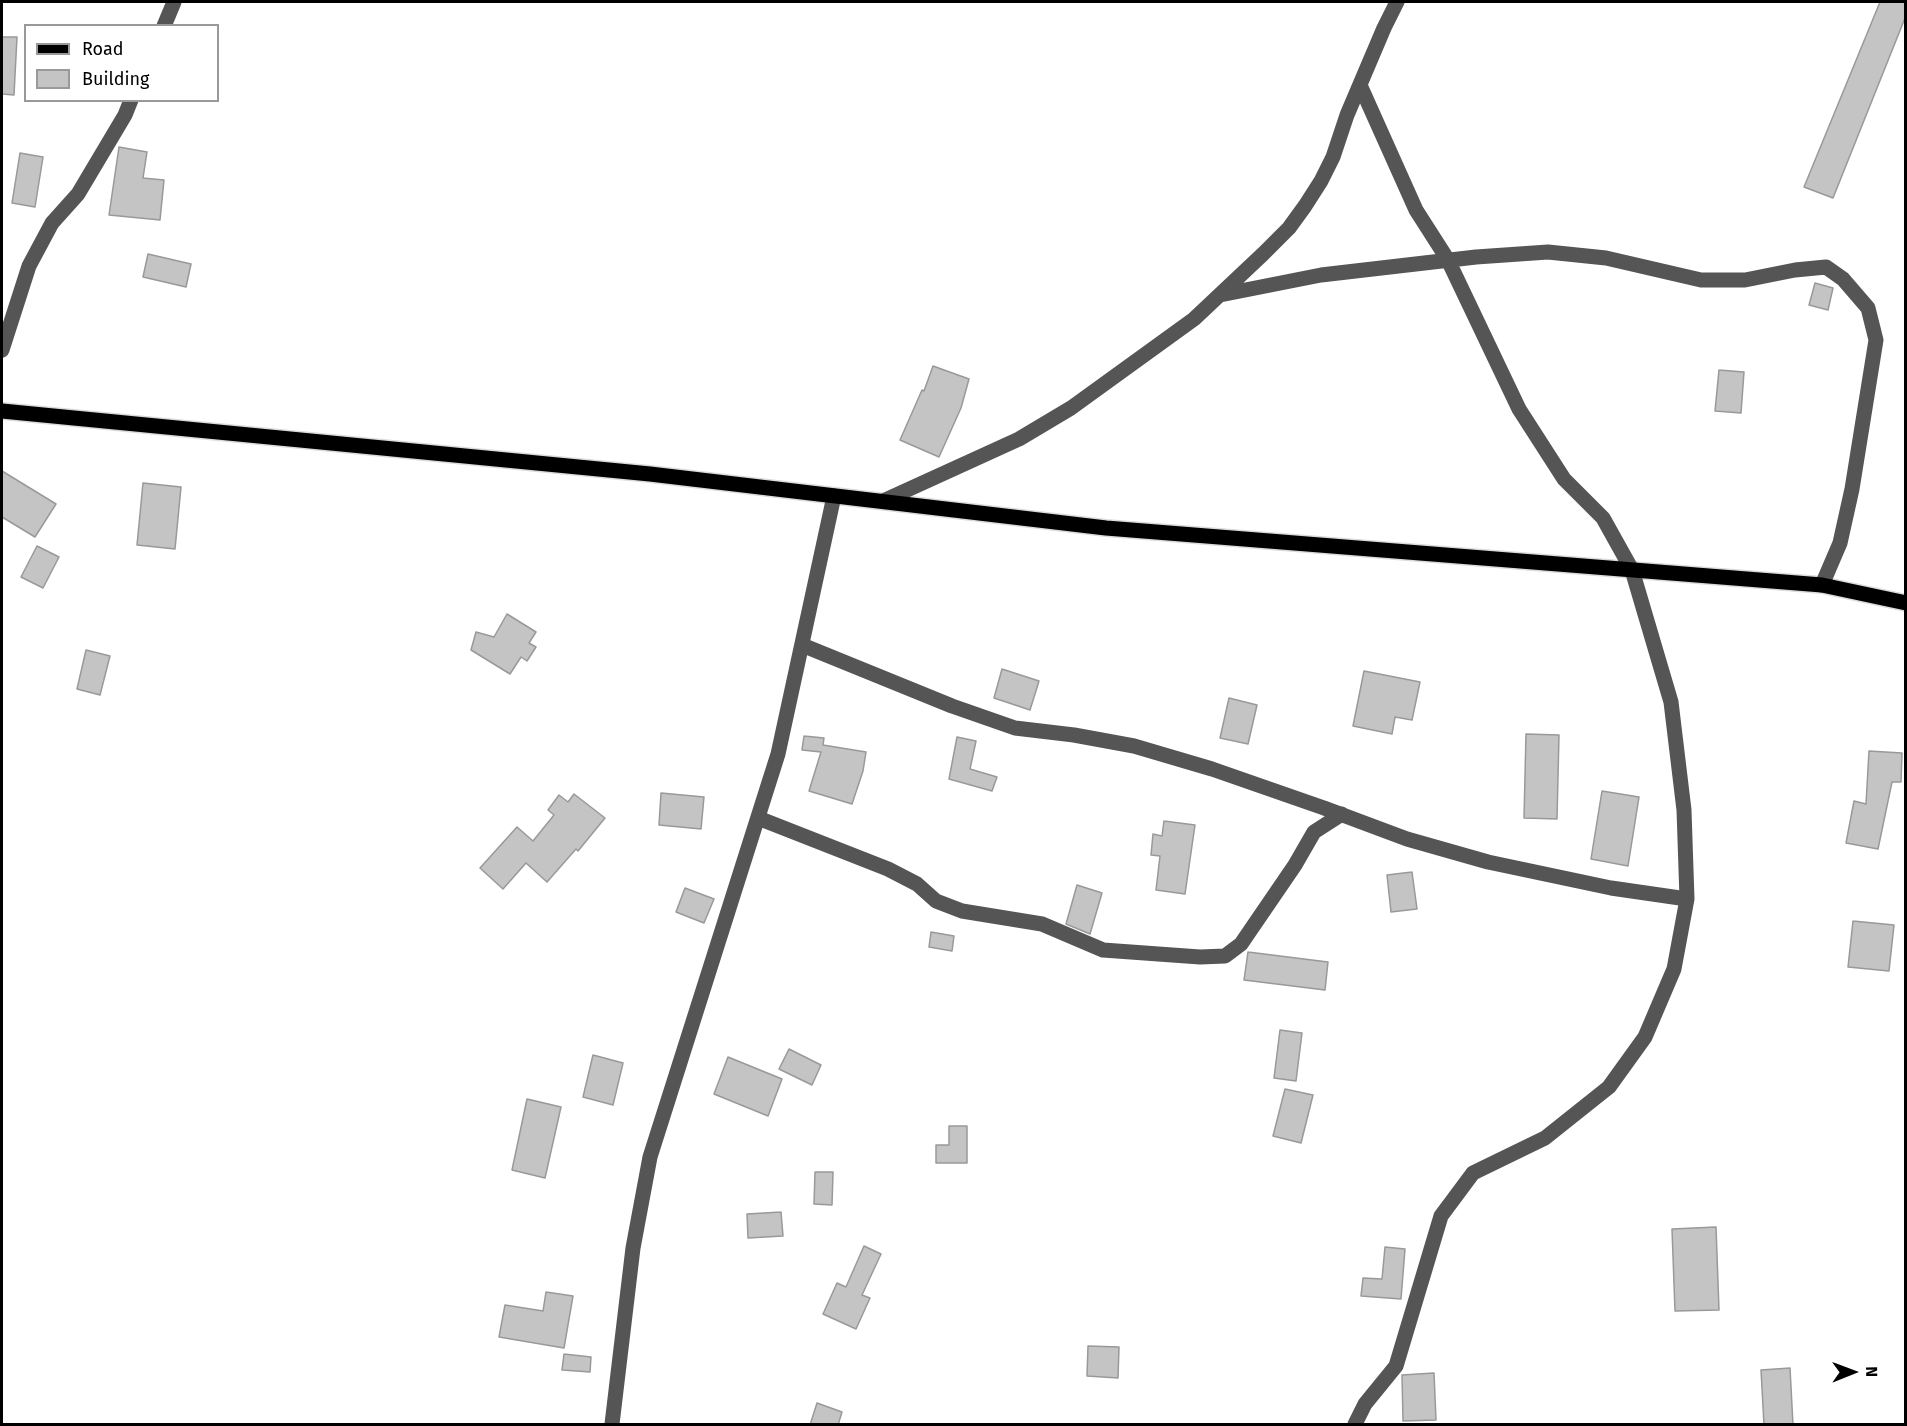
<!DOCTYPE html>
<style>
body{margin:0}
#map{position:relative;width:1907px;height:1426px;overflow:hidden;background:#fff;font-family:"Fira Sans",sans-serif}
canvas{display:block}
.frame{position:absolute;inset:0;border:3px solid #000;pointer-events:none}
.legend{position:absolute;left:24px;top:24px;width:195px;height:78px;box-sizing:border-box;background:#fff;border:2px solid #999;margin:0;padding:8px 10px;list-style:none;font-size:18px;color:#000}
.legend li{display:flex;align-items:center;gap:12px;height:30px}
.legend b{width:30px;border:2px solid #999}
.north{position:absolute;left:1823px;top:1342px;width:60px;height:60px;-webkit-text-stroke:4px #fff;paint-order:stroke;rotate:89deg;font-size:16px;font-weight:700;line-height:24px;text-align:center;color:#000}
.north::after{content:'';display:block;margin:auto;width:21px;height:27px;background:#000;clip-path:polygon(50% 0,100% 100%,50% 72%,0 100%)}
</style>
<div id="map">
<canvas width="1907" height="1426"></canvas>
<div class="frame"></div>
<ul class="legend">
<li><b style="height:8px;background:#000"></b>Road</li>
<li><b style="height:16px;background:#c4c4c4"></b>Building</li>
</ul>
<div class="north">N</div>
</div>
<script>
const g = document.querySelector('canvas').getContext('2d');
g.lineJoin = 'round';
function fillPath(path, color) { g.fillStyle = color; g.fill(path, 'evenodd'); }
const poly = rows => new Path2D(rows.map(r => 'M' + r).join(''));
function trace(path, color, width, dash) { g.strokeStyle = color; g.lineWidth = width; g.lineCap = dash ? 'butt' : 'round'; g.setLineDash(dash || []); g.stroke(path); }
const building = poly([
 [1880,2,1905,2,1905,18,1833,198,1804,187,1880,2],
 [2,37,17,37,14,95,2,94,2,37],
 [119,147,147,152,143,178,164,180,160,220,109,215,119,147],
 [20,153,43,157,35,207,12,203,20,153],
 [148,254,191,264,186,287,143,277,148,254],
 [1815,283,1833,288,1828,310,1809,305,1815,283],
 [933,366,969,379,961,408,939,457,900,440,922,390,924,391,933,366],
 [1719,370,1744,372,1741,413,1715,411,1719,370],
 [2,471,56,504,35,537,2,517,2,471],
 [143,483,181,487,175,549,137,545,143,483],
 [37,546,59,557,43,588,21,577,37,546],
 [507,614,536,632,529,643,536,647,527,661,521,657,510,674,471,650,476,632,494,637,507,614],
 [86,650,110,656,100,695,77,689,86,650],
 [1002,669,1039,681,1030,710,994,698,1002,669],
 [1364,671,1420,682,1412,720,1395,717,1392,734,1353,726,1364,671],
 [1229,698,1257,705,1248,744,1220,738,1229,698],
 [1526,734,1559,735,1557,819,1524,818,1526,734],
 [804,736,824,738,823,745,866,752,863,771,852,804,809,791,821,752,802,750,804,736],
 [957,737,976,741,970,769,997,777,992,791,949,779,957,737],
 [1869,751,1902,753,1901,782,1892,782,1878,849,1846,843,1854,801,1866,804,1869,751],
 [1602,791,1639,797,1628,866,1591,859,1602,791],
 [661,793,704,797,701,829,659,825,661,793],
 [574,794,605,818,578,851,576,849,547,882,526,863,503,889,480,868,517,827,533,841,554,815,548,810,559,795,568,802,574,794],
 [1164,821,1195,825,1185,894,1156,890,1160,856,1151,855,1153,834,1162,836,1164,821],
 [1412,872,1417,909,1391,912,1387,875,1412,872],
 [1077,885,1102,893,1090,934,1066,924,1077,885],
 [685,888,714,899,704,923,676,912,685,888],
 [1853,921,1894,925,1889,971,1848,967,1853,921],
 [931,932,954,936,952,951,929,947,931,932],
 [1248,952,1328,962,1325,990,1244,980,1248,952],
 [1280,1030,1302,1033,1296,1081,1274,1078,1280,1030],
 [789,1049,821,1065,812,1085,779,1069,789,1049],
 [593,1055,623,1063,613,1105,583,1097,593,1055],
 [728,1057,782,1079,768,1116,714,1094,728,1057],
 [1285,1089,1313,1095,1301,1143,1273,1136,1285,1089],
 [527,1099,561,1107,545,1178,512,1170,527,1099],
 [949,1126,967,1126,967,1163,936,1163,936,1145,949,1145,949,1126],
 [815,1172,833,1172,832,1205,814,1204,815,1172],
 [781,1212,783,1236,748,1238,747,1214,781,1212],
 [1716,1227,1719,1310,1675,1311,1672,1229,1716,1227],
 [864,1246,881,1254,862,1295,870,1298,856,1329,823,1314,837,1283,846,1287,864,1246],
 [1385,1247,1405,1249,1401,1299,1361,1296,1363,1278,1382,1279,1385,1247],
 [546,1292,573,1296,564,1348,499,1337,505,1305,543,1311,546,1292],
 [1088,1346,1119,1347,1118,1378,1087,1376,1088,1346],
 [564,1354,591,1357,590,1372,562,1370,564,1354],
 [1790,1368,1793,1425,1764,1425,1761,1370,1790,1368],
 [1434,1373,1436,1420,1403,1421,1402,1375,1434,1373],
 [817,1403,842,1412,838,1425,810,1425,817,1403]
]);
const minor = poly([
 [164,26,174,2],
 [1220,295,1321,275,1476,257,1548,252,1606,258,1701,280,1745,280,1795,270,1826,267,1843,279,1868,308,1876,340,1852,489,1840,543,1822,585],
 [2,350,29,266,52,223,78,194,125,115,131,100],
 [883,501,1019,439,1071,408,1194,319,1263,254,1289,228,1305,206,1321,181,1333,157,1347,115,1384,28,1397,2],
 [802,645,952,706,1015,728,1074,735,1134,746,1212,769,1324,808,1407,839,1488,862,1611,888,1687,899],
 [758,818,888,869,917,884,936,901,962,911,1042,924,1103,950,1200,957,1225,956,1241,944,1295,865,1314,832,1342,814],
 [612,1424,633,1248,650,1157,778,754,834,496],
 [1355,1424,1365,1404,1396,1366,1441,1216,1473,1173,1545,1138,1609,1087,1645,1037,1674,969,1687,899,1684,810,1671,702,1632,570,1603,518,1564,479,1519,409,1448,260,1416,210,1360,85]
]);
const major = poly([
 [2,411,650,474,1106,528,1822,585,1906,603]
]);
fillPath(building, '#c4c4c4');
trace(building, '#999', 1.5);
trace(major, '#dbdbdb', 18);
trace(minor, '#555', 15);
trace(major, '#000', 15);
</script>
